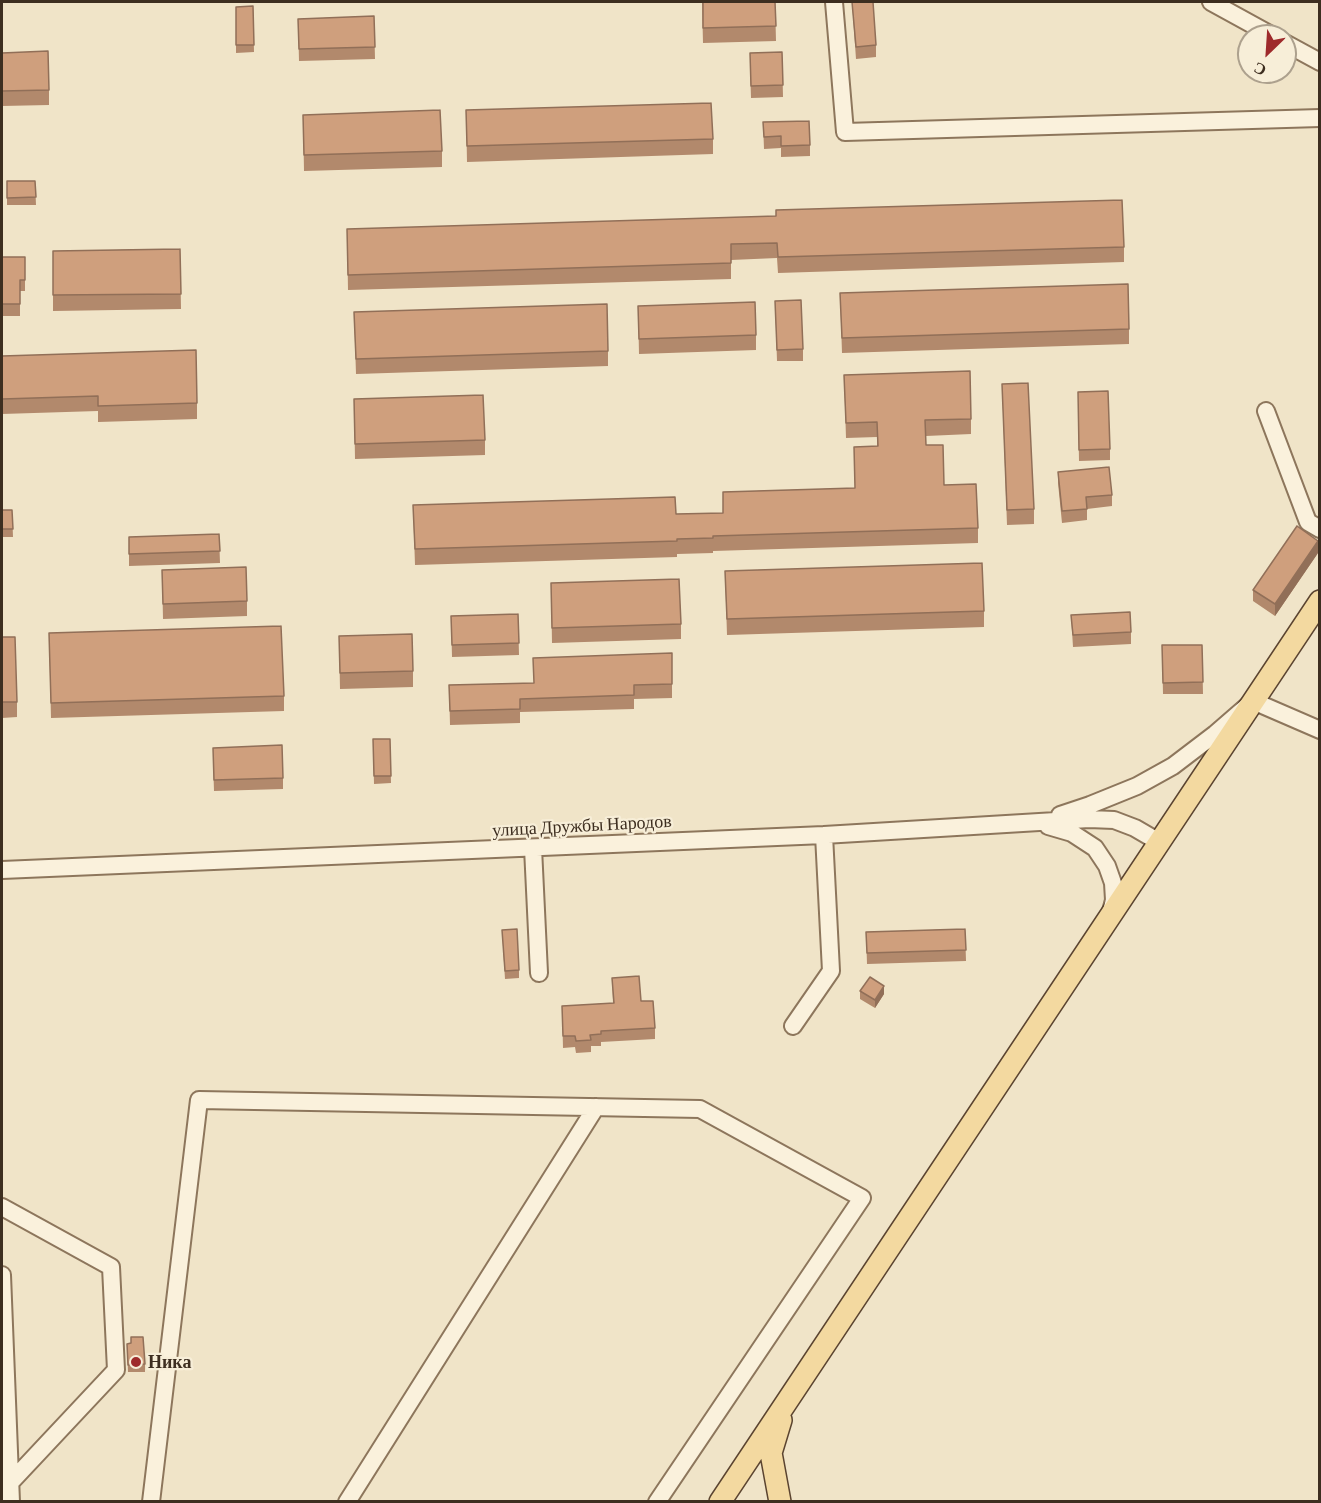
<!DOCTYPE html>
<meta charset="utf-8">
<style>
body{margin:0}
#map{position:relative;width:1321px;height:1503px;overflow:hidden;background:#f0e4c8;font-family:"Crimson Pro",serif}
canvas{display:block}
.frame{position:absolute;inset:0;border:3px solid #3d2e20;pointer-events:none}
.north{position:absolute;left:1237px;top:24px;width:60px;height:60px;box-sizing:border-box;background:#f7eed8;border:2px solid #ada18e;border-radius:50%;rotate:205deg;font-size:16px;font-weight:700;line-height:24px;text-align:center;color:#3d2e20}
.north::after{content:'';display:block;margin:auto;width:21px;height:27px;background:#9e2a2b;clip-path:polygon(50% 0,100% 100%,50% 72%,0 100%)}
</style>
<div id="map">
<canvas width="1321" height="1503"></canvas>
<div class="frame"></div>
<div class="north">С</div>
</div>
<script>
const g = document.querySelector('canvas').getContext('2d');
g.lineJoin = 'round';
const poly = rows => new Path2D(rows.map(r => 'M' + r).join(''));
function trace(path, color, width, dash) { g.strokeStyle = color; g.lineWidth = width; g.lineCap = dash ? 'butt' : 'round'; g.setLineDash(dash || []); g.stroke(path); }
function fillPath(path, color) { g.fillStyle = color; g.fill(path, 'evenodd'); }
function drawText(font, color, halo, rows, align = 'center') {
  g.font = font + ' "Crimson Pro",serif'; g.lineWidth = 4.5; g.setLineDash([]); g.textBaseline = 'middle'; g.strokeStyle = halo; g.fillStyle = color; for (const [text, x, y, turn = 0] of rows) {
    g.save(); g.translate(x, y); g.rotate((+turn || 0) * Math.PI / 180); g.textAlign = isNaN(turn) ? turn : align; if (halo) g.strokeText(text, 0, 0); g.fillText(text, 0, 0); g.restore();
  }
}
const minor = poly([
 [834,2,845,132,1320,118],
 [1211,2,1273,36],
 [1285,43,1320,62],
 [1266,411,1308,522,1320,529],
 [1060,815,1090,805,1137,786,1173,766,1215,734,1253,701,1320,730],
 [1048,826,1072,833,1095,848,1107,866,1113,883,1114,900,1110,915],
 [533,848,539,973],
 [2,870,824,835,1089,819,1114,820,1135,828,1159,842],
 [793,1026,831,971,824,835],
 [2,1207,111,1267,116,1370,10,1483],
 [2,1275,11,1502],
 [151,1502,199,1100,700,1109,862,1198,657,1502],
 [347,1502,596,1107]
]);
const major = poly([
 [720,1502,1320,601],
 [780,1502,771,1453,781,1420]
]);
const wall = poly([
 [702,2,775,2,776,41,703,43],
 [852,2,876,45,876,57,856,59],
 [253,6,254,52,236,53,236,7],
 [374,16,375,59,299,61,298,19],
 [782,52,783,97,751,98,750,65],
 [2,53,49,90,49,105,2,106],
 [466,110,713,139,713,154,467,162],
 [303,115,442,151,442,167,304,171],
 [763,122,810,145,810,156,781,157,781,148,764,149],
 [7,181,35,181,36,205,7,205],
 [347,229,1124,247,1124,262,778,273,777,258,731,260,731,279,348,290],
 [180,249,181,309,53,311,53,251],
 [2,257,25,257,25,291,20,291,20,316,2,316],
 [840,293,1129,329,1129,344,842,353],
 [775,301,803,349,803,361,777,361],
 [638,306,756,335,756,350,639,354],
 [354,312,608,351,608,366,356,374],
 [2,356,197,403,197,419,98,422,98,411,2,414],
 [844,375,971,419,971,434,926,436,926,445,944,485,978,528,978,543,713,551,713,553,677,554,677,557,415,565,413,505,676,514,723,513,723,492,855,488,854,447,877,446,877,437,846,438],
 [1002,384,1034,509,1034,524,1007,525],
 [354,399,485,440,485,455,355,459],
 [1078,403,1110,449,1110,460,1079,461],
 [1058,472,1112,495,1112,506,1087,509,1087,520,1062,523,1058,483],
 [2,510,12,510,13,537,2,537],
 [219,534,220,563,129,566,129,537],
 [1318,553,1275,616,1253,601,1253,590],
 [162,570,247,601,247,616,163,619],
 [725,571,984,611,984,627,727,635],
 [551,583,681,624,681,639,552,643],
 [518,614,519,655,452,657,451,616],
 [1071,615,1131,632,1131,644,1073,647],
 [49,633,284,696,284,711,51,718],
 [339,636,413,671,413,687,340,689],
 [2,637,17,702,17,717,2,718],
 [1162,645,1202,645,1203,694,1163,694],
 [672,653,672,698,634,699,634,709,520,712,520,723,450,725,449,685,533,683],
 [373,739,390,739,391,783,374,784],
 [213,759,283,778,283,789,214,791],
 [965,929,966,961,867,964,866,932],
 [502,930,519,970,519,978,505,979],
 [612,978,641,1001,655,1028,655,1039,601,1042,601,1046,591,1046,591,1052,576,1053,575,1047,563,1048,562,1006,613,1003],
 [860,991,884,994,875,1008,860,999],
 [127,1344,145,1364,145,1372,128,1372]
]);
const shadedWall = poly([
 [1318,541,1318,553,1275,616,1275,604],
 [884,986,884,994,875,1008,875,1000]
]);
const building = poly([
 [703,2,775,2,776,26,703,28,703,2],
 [852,2,873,2,876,45,856,47,852,2],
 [253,6,254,45,236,45,236,7,253,6],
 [374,16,375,47,299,49,298,19,374,16],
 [48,51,49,90,2,91,2,53,48,51],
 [782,52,783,85,751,86,750,53,782,52],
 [711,103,713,139,467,146,466,110,711,103],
 [440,110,442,151,304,155,303,115,440,110],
 [809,121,810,145,781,146,781,136,764,137,763,122,809,121],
 [7,181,35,181,36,197,7,198,7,181],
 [1122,200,1124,247,778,257,777,243,731,244,731,263,348,275,347,229,776,216,776,210,1122,200],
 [180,249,181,294,53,295,53,251,180,249],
 [2,257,25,257,25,280,20,280,20,304,2,304,2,257],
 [1128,284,1129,329,842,338,840,293,1128,284],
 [801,300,803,349,777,350,775,301,801,300],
 [755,302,756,335,639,339,638,306,755,302],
 [607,304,608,351,356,359,354,312,607,304],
 [196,350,197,403,98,406,98,396,2,399,2,356,196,350],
 [970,371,971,419,925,420,926,445,943,445,944,485,976,484,978,528,713,536,713,538,677,539,677,541,415,549,413,505,675,497,676,514,723,513,723,492,855,488,854,447,878,446,877,422,846,423,844,375,970,371],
 [1028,383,1034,509,1007,510,1002,384,1028,383],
 [1108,391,1110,449,1079,450,1078,392,1108,391],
 [483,395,485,440,355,444,354,399,483,395],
 [1109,467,1112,495,1086,497,1087,509,1062,511,1058,472,1109,467],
 [2,510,12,510,13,529,2,529,2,510],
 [1297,526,1318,541,1275,604,1253,590,1297,526],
 [219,534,220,551,129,554,129,537,219,534],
 [982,563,984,611,727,619,725,571,982,563],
 [246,567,247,601,163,604,162,570,246,567],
 [679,579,681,624,552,628,551,583,679,579],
 [1130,612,1131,632,1073,635,1071,615,1130,612],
 [518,614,519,643,452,645,451,616,518,614],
 [281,626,284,696,51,703,49,633,281,626],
 [412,634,413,671,340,673,339,636,412,634],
 [2,637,15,637,17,702,2,702,2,637],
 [1162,645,1202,645,1203,682,1163,683,1162,645],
 [672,653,672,684,634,685,634,695,520,699,520,709,450,711,449,685,534,683,533,658,672,653],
 [373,739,390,739,391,776,374,776,373,739],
 [282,745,283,778,214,780,213,748,282,745],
 [517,929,519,970,505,971,502,930,517,929],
 [965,929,966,950,867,953,866,932,965,929],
 [639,976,641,1001,653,1001,655,1028,601,1031,601,1034,590,1035,591,1040,576,1041,575,1036,563,1036,562,1006,614,1003,612,978,639,976],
 [870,977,884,986,875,1000,860,991,870,977],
 [131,1337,143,1337,145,1364,128,1365,127,1344,131,1343,131,1337]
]);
const markers = [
 [136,1362,6,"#9e2a2b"]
];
const streetNames = [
 ["улица Дружбы Народов",582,826,-3]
];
const poiNames = [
 ["Ника",148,1362]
];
trace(minor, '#8d765c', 20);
trace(major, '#5b4430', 24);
trace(minor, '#faf1dc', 16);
trace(major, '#f3d9a0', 21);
fillPath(wall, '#b2896c');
fillPath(shadedWall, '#916f58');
fillPath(building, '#cf9f7d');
trace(building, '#916f58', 1.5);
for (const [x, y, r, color] of markers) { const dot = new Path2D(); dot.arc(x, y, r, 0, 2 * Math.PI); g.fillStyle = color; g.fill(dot); trace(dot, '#f7eed8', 2); }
drawText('18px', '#3d2e20', '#f7eed8', streetNames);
drawText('bold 18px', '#3d2e20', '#f7eed8', poiNames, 'left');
</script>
